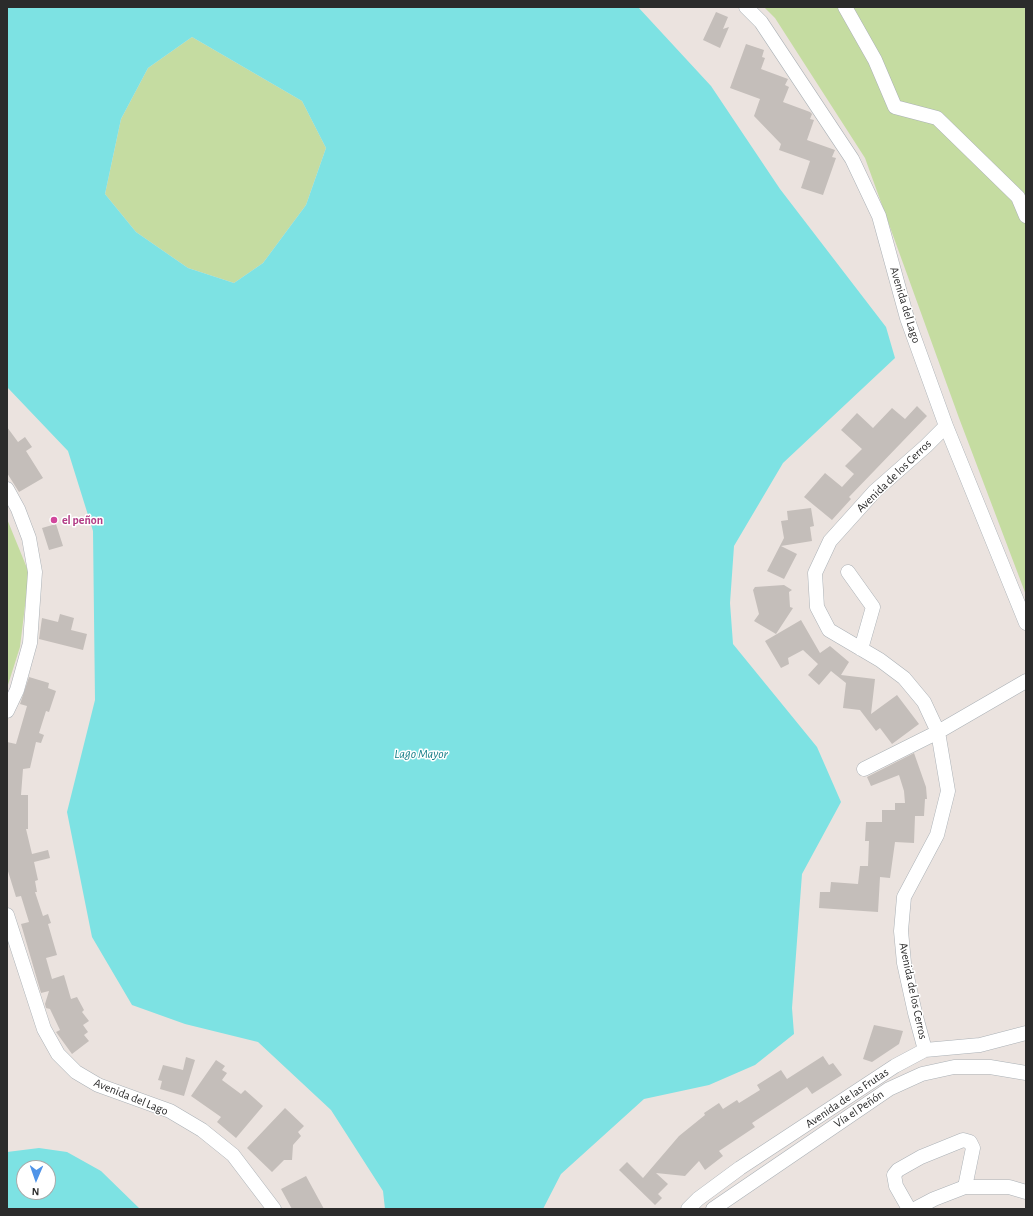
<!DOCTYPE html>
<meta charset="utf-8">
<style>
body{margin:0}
#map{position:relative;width:1033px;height:1216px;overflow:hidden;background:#ebe3df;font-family:"Alegreya Sans",sans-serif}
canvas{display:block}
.frame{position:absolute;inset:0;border:8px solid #2b2b2b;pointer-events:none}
.north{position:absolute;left:16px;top:1160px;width:40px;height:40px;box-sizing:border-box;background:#fff;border:1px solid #aaa;border-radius:50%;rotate:182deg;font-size:11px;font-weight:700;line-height:16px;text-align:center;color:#2b2b2b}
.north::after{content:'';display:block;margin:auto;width:14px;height:18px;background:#4f94e8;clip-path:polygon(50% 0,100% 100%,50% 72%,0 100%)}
</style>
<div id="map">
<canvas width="1033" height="1216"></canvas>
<div class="frame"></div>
<div class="north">N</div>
</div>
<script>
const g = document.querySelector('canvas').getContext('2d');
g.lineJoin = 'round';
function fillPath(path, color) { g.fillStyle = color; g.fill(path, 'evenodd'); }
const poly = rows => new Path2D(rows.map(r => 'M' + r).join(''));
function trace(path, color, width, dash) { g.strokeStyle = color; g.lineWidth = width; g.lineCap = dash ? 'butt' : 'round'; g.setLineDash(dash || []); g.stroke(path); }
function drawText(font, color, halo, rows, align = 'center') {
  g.font = font + ' "Alegreya Sans",sans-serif'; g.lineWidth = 3; g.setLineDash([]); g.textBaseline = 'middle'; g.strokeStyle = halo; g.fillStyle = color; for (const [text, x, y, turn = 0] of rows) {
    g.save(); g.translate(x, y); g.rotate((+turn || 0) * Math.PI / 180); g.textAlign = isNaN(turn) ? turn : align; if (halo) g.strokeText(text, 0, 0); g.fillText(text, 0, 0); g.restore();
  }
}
const green = poly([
 [764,7,1026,7,1026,595,959,418,865,158,775,18],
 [192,37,302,101,326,148,306,205,263,263,234,283,188,268,136,232,105,194,121,119,148,68],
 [7,519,29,573,20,647,7,688]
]);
const water = poly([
 [7,7,638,7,711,86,780,189,886,327,895,358,783,463,734,546,730,603,733,644,817,747,841,802,802,874,792,1008,794,1034,755,1065,709,1085,644,1099,561,1174,543,1209,385,1209,383,1191,331,1110,258,1042,185,1024,132,1005,92,937,67,812,95,700,93,531,68,451,7,387],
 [192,37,302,101,326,148,306,205,263,263,234,283,188,268,136,232,105,194,121,119,148,68],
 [39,1148,67,1152,101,1171,140,1209,7,1209,7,1152],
 [24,1168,48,1168,48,1192,24,1192]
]);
const building = poly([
 [716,12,728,17,723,29,729,27,720,48,703,40],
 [746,44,764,50,762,57,765,58,761,69,788,79,785,85,789,87,783,102,810,112,812,114,810,119,814,120,807,140,835,150,832,157,836,158,823,195,801,188,810,161,779,150,781,144,754,116,760,99,730,88],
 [917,406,927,416,849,497,851,499,832,520,804,497,825,473,842,487,854,474,845,466,862,449,841,430,857,413,873,428,892,408,905,419],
 [7,427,18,442,25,437,32,447,26,451,43,478,19,492,7,473],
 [811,508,814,526,810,527,812,541,781,546,797,554,784,579,767,571,784,538,781,521,788,520,787,511],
 [56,524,63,546,49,550,42,528],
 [784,585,792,590,789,592,790,607,793,608,776,634,754,621,759,614,753,590,755,587],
 [60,614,74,618,71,630,87,634,83,650,39,639,42,618,58,622],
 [801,620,820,653,830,646,849,662,841,675,875,679,871,714,897,695,919,724,892,744,880,728,876,731,860,710,843,708,846,683,831,671,819,685,808,675,818,664,803,650,788,658,789,664,781,668,765,641],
 [29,677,49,683,48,688,56,691,49,712,46,711,39,733,44,735,41,743,36,742,30,768,23,769,21,795,28,795,28,829,26,829,32,854,48,850,50,858,34,862,38,880,35,881,37,892,35,892,43,916,48,914,51,923,48,924,57,955,46,958,52,979,64,975,71,999,77,997,84,1010,82,1012,89,1021,83,1025,88,1032,84,1035,89,1041,72,1054,56,1032,60,1030,50,1009,46,1008,45,1004,49,991,41,993,21,924,29,922,21,896,16,897,7,868,7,742,16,744,27,706,20,704],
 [914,753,926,787,927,799,925,799,924,816,915,816,914,843,895,842,890,878,880,877,878,912,819,908,820,892,830,892,831,882,858,884,860,866,868,866,869,841,865,841,866,822,882,822,882,810,895,810,895,803,905,803,904,791,899,775,871,786,867,777],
 [874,1025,903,1031,899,1044,872,1062,863,1059],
 [823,1056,829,1065,833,1063,842,1075,812,1094,807,1087,752,1123,755,1127,719,1151,723,1156,705,1170,699,1161,685,1176,656,1173,668,1184,658,1194,662,1198,655,1205,619,1170,627,1162,643,1178,679,1136,705,1115,704,1113,719,1103,723,1109,737,1100,739,1103,760,1090,757,1085,781,1070,787,1079],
 [186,1057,195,1060,184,1096,160,1089,162,1081,158,1080,163,1065,183,1070],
 [216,1060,225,1066,222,1070,227,1073,222,1080,241,1094,245,1090,263,1106,236,1138,217,1122,221,1117,191,1096],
 [285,1108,304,1126,298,1132,301,1136,293,1145,292,1160,284,1160,272,1172,247,1148],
 [306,1176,324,1209,292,1209,281,1189]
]);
const minor = poly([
 [746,7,761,22,852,159,879,216,907,318,946,426,1026,623],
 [845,7,875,60,895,107,937,118,1018,197,1026,216],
 [7,489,18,509,29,538,35,572,30,643,17,690,7,711],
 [848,572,873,607,861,649],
 [864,769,938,732,1026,681],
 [7,915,44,1029,58,1054,76,1072,98,1085,170,1111,202,1130,233,1155,274,1209],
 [925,1050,915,1013,904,963,901,931,904,897,937,835,948,791,938,732,924,702,904,678,880,660,829,630,817,607,815,573,830,541,875,491,926,446,946,426],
 [688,1209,698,1199,740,1168,895,1066,925,1050,980,1045,1026,1033],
 [713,1209,889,1089,922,1074,954,1067,990,1067,1026,1073],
 [909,1209,896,1186,894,1175,898,1170,921,1157,963,1140,970,1142,973,1148,965,1187],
 [915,1209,934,1199,965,1187,1009,1187,1026,1192]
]);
const markers = [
 [54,520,4,"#d1479c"]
];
const streetNames = [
 ["Avenida del Lago",905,305,73],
 ["Avenida de los Cerros",894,476,-44],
 ["Avenida de los Cerros",913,991,78],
 ["Avenida del Lago",131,1097,22],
 ["Avenida de las Frutas",847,1098,-34],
 ["Vía el Peñón",859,1109,-34]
];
const hotelNames = [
 ["el peñon",62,520]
];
const waterNames = [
 ["Lago Mayor",421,754]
];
fillPath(green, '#c5dca1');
fillPath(water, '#7de2e3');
fillPath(building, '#c4beba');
trace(minor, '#abb1b6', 15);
trace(minor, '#fff', 14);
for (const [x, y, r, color] of markers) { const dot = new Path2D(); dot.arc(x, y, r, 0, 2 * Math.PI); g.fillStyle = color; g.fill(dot); trace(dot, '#fff', 1.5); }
drawText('12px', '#2b2b2b', '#fff', streetNames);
drawText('bold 12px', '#b23c85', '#fff', hotelNames, 'left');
drawText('italic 13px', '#1a8089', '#fff', waterNames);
</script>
